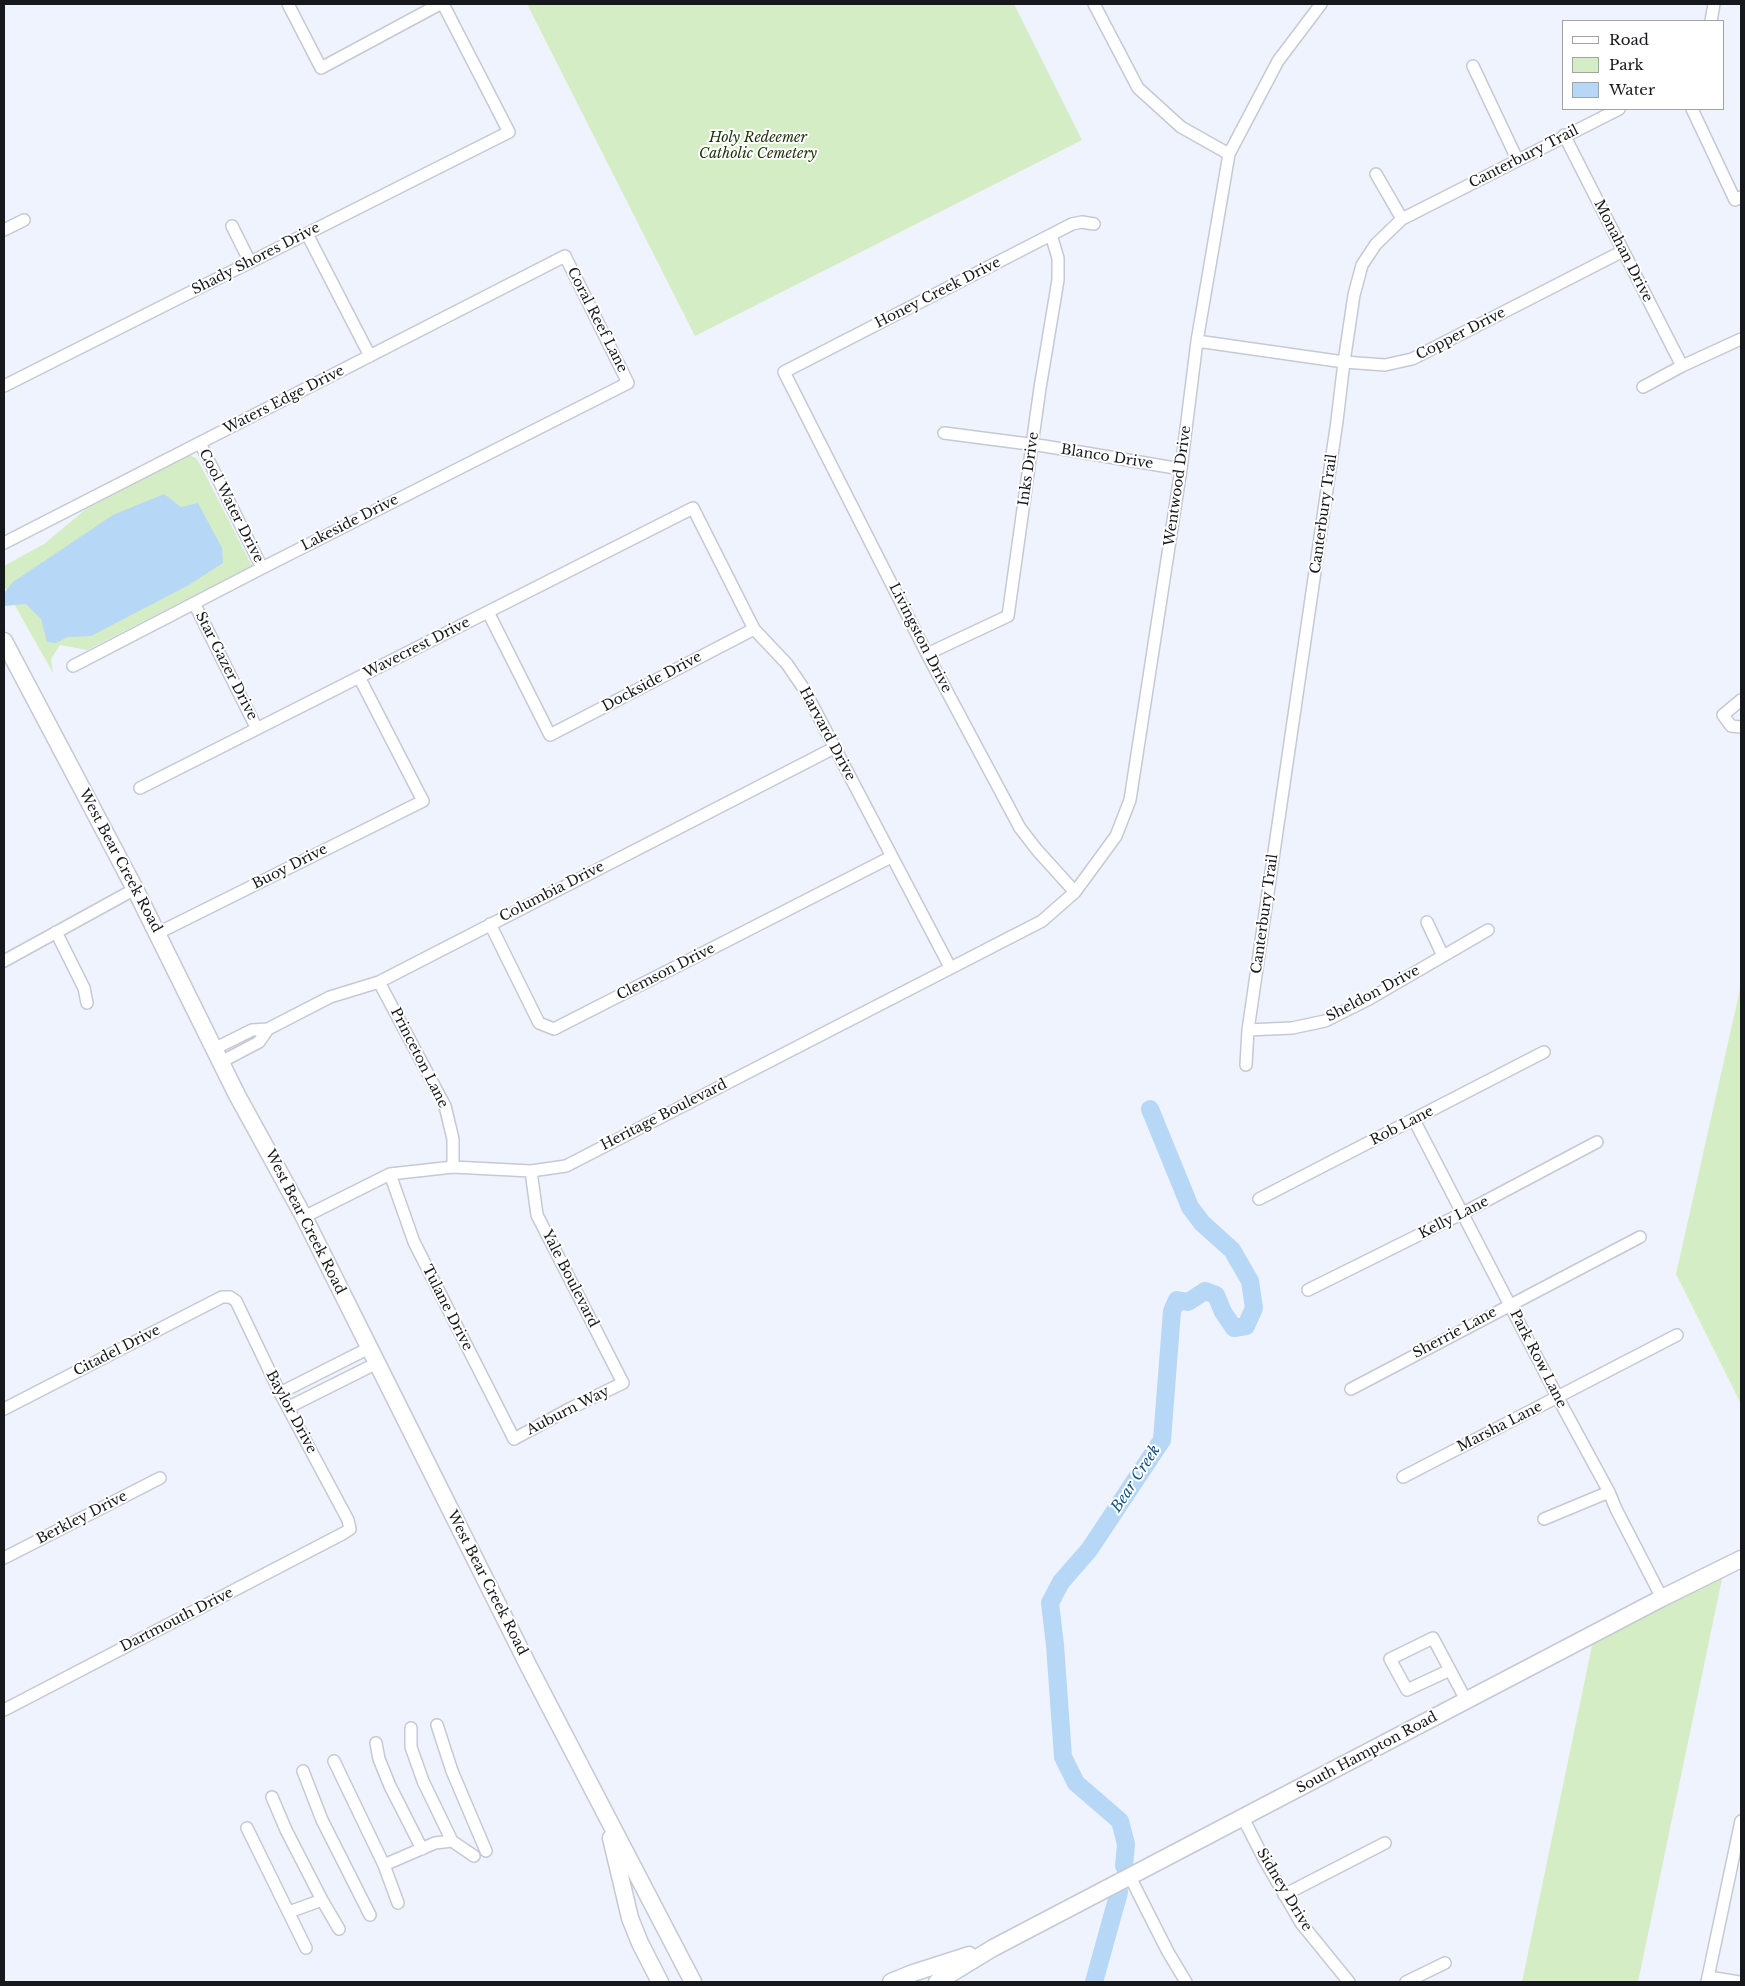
<!DOCTYPE html>
<style>
body{margin:0}
#map{position:relative;width:1745px;height:1986px;overflow:hidden;background:#eff3fe;font-family:"Libre Baskerville",serif}
canvas{display:block}
.frame{position:absolute;inset:0;border:5px solid #17181c;pointer-events:none}
.legend{position:absolute;left:1562px;top:20px;width:162px;height:90px;box-sizing:border-box;background:#fff;border:1px solid #a2a3a4;margin:0;padding:6px 9px;list-style:none;font-size:15px;color:#17181c}
.legend li{display:flex;align-items:center;gap:10px;height:25px}
.legend b{width:25px;border:1px solid #a2a3a4}
</style>
<div id="map">
<canvas width="1745" height="1986"></canvas>
<div class="frame"></div>
<ul class="legend">
<li><b style="height:6px;background:#fff"></b>Road</li>
<li><b style="height:14px;background:#d4edc5"></b>Park</li>
<li><b style="height:14px;background:#b6d7f6"></b>Water</li>
</ul>
</div>
<script>
const g = document.querySelector('canvas').getContext('2d');
g.lineJoin = 'round';
function fillPath(path, color) { g.fillStyle = color; g.fill(path, 'evenodd'); }
const poly = rows => new Path2D(rows.map(r => 'M' + r).join(''));
function trace(path, color, width, dash) { g.strokeStyle = color; g.lineWidth = width; g.lineCap = dash ? 'butt' : 'round'; g.setLineDash(dash || []); g.stroke(path); }
function drawText(font, color, halo, rows, align = 'center') {
  g.font = font + ' "Libre Baskerville",serif'; g.lineWidth = 4; g.setLineDash([]); g.textBaseline = 'middle'; g.strokeStyle = halo; g.fillStyle = color; for (const [text, x, y, turn = 0] of rows) {
    g.save(); g.translate(x, y); g.rotate((+turn || 0) * Math.PI / 180); g.textAlign = isNaN(turn) ? turn : align; if (halo) g.strokeText(text, 0, 0); g.fillText(text, 0, 0); g.restore();
  }
}
const green = poly([
 [527,4,1014,4,1082,140,695,336],
 [189,455,196,458,200,464,252,566,87,650,60,645,51,659,53,673,4,586,4,566,44,544,86,509],
 [1741,985,1741,1404,1676,1274],
 [1723,1574,1638,1982,1522,1982,1593,1641]
]);
const water = poly([
 [164,494,181,507,198,503,222,548,223,563,187,586,91,636,68,637,56,643,47,642,41,619,26,604,4,606,4,593,13,582,113,515]
]);
const river = poly([
 [1124,1866,1126,1844,1120,1821,1076,1783,1063,1757,1055,1645,1050,1603,1061,1582,1089,1550,1162,1440,1172,1311,1177,1300,1188,1302,1205,1291,1216,1295,1223,1312,1234,1328,1246,1326,1254,1308,1250,1281,1232,1250,1202,1223,1190,1207,1150,1109],
 [1094,1982,1119,1892]
]);
const minor = poly([
 [288,4,321,68,440,4],
 [1094,4,1138,88,1181,127,1229,154],
 [1711,21,1714,4],
 [1473,66,1517,159],
 [1692,109,1735,200,1741,197],
 [1564,135,1682,366],
 [1376,174,1402,219],
 [232,226,250,262],
 [4,230,24,220],
 [307,234,370,356],
 [1197,341,1344,362,1385,365,1412,359,1623,251],
 [4,386,509,132,443,4],
 [1643,387,1682,366,1741,339],
 [944,433,1044,446,1181,469],
 [200,443,262,568],
 [4,543,565,256,628,383,262,568,73,666],
 [194,603,257,729],
 [488,612,550,735,754,629],
 [927,654,1008,616,1040,388,1058,280,1058,258,1051,235],
 [1741,700,1723,715,1731,726,1741,727],
 [140,788,693,508,754,629,787,664,804,689,950,967],
 [1075,892,1037,850,1020,828,927,654,784,372,1072,224,1082,222,1094,224],
 [1427,922,1443,956],
 [490,924,539,1023,554,1029,891,857],
 [56,932,84,988,87,1003],
 [158,933,423,801,359,677],
 [4,961,135,889],
 [379,982,445,1106,453,1139,453,1167],
 [1248,1030,1292,1028,1325,1021,1369,999,1488,930],
 [214,1049,252,1030,268,1029,330,997,379,982,834,748],
 [221,1062,259,1042,268,1029],
 [1246,1065,1248,1030,1337,421,1344,362,1354,295,1362,265,1376,244,1402,219,1619,109],
 [1414,1120,1558,1398,1609,1492,1616,1509,1662,1598],
 [390,1174,414,1242,514,1439,571,1408,623,1383,537,1215,531,1171],
 [1259,1199,1544,1052],
 [304,1217,390,1174,453,1167,531,1171,566,1166,1042,921,1075,892,1116,836,1130,800,1181,469,1197,341,1229,154,1278,61,1321,4],
 [1308,1290,1463,1213,1597,1142],
 [1351,1389,1640,1237],
 [280,1393,369,1348],
 [289,1407,377,1363],
 [4,1409,222,1297,230,1297,236,1301,280,1393,348,1520,350,1529,344,1533,4,1710],
 [1403,1477,1677,1335],
 [1544,1519,1609,1492],
 [4,1558,160,1478],
 [1450,1670,1407,1690,1390,1659,1433,1638,1450,1670,1466,1700],
 [437,1725,452,1771,486,1851],
 [411,1728,411,1747,423,1781,452,1841,474,1856],
 [376,1743,379,1759,390,1786,422,1849],
 [334,1761,384,1865,398,1903],
 [303,1771,322,1820,370,1915],
 [272,1797,286,1830,322,1900,339,1929],
 [1243,1818,1265,1861,1301,1923,1349,1982],
 [247,1828,306,1948],
 [384,1865,435,1843,452,1841],
 [1130,1877,1168,1952,1186,1982],
 [1284,1895,1385,1843],
 [289,1912,322,1900],
 [1708,1977,1739,1982],
 [1406,1982,1445,1963],
 [1707,1982,1741,1821]
]);
const secondary = poly([
 [4,641,135,889,237,1095,304,1217,529,1667,693,1982],
 [611,1838,630,1918,640,1943,660,1982],
 [891,1982,913,1973,969,1955],
 [937,1982,993,1948,1662,1598,1741,1559]
]);
const parkNames = [
 ["Holy Redeemer",758,138],
 ["Catholic Cemetery",758,154]
];
const streetNames = [
 ["Canterbury Trail",1524,157,-27],
 ["Monahan Drive",1623,251,63],
 ["Shady Shores Drive",256,259,-27],
 ["Honey Creek Drive",938,293,-27],
 ["Coral Reef Lane",597,320,63],
 ["Copper Drive",1461,334,-27],
 ["Waters Edge Drive",284,400,-27],
 ["Blanco Drive",1107,457,9],
 ["Inks Drive",1029,469,-82],
 ["Wentwood Drive",1178,486,-82],
 ["Cool Water Drive",231,506,63],
 ["Canterbury Trail",1324,514,-82],
 ["Lakeside Drive",350,523,-27],
 ["Livingston Drive",920,638,63],
 ["Wavecrest Drive",417,648,-27],
 ["Star Gazer Drive",226,666,63],
 ["Dockside Drive",652,682,-28],
 ["Harvard Drive",827,734,62],
 ["West Bear Creek Road",120,861,62],
 ["Buoy Drive",290,867,-27],
 ["Columbia Drive",552,892,-27],
 ["Canterbury Trail",1265,914,-82],
 ["Clemson Drive",666,972,-27],
 ["Sheldon Drive",1373,994,-28],
 ["Princeton Lane",419,1058,63],
 ["Heritage Boulevard",664,1115,-27],
 ["Rob Lane",1402,1126,-27],
 ["Kelly Lane",1454,1218,-27],
 ["West Bear Creek Road",305,1222,63],
 ["Yale Boulevard",570,1279,63],
 ["Tulane Drive",447,1308,63],
 ["Sherrie Lane",1455,1333,-28],
 ["Citadel Drive",117,1351,-27],
 ["Park Row Lane",1538,1359,63],
 ["Auburn Way",568,1411,-27],
 ["Baylor Drive",291,1412,62],
 ["Marsha Lane",1500,1427,-27],
 ["Berkley Drive",82,1518,-27],
 ["West Bear Creek Road",487,1583,63],
 ["Dartmouth Drive",177,1620,-27],
 ["South Hampton Road",1367,1753,-28],
 ["Sidney Drive",1284,1890,59]
];
const waterNames = [
 ["Bear Creek",1136,1479,-57]
];
fillPath(green, '#d4edc5');
fillPath(water, '#b6d7f6');
trace(river, '#b6d7f6', 18);
trace(minor, '#c6c9d4', 14);
trace(secondary, '#c6c9d4', 19);
trace(minor, '#fff', 11);
trace(secondary, '#fff', 16);
drawText('italic 14px', '#1a3106', '#fff', parkNames);
drawText('14px', '#17181c', '#fff', streetNames);
drawText('italic 15px', '#175583', '#fff', waterNames);
</script>
